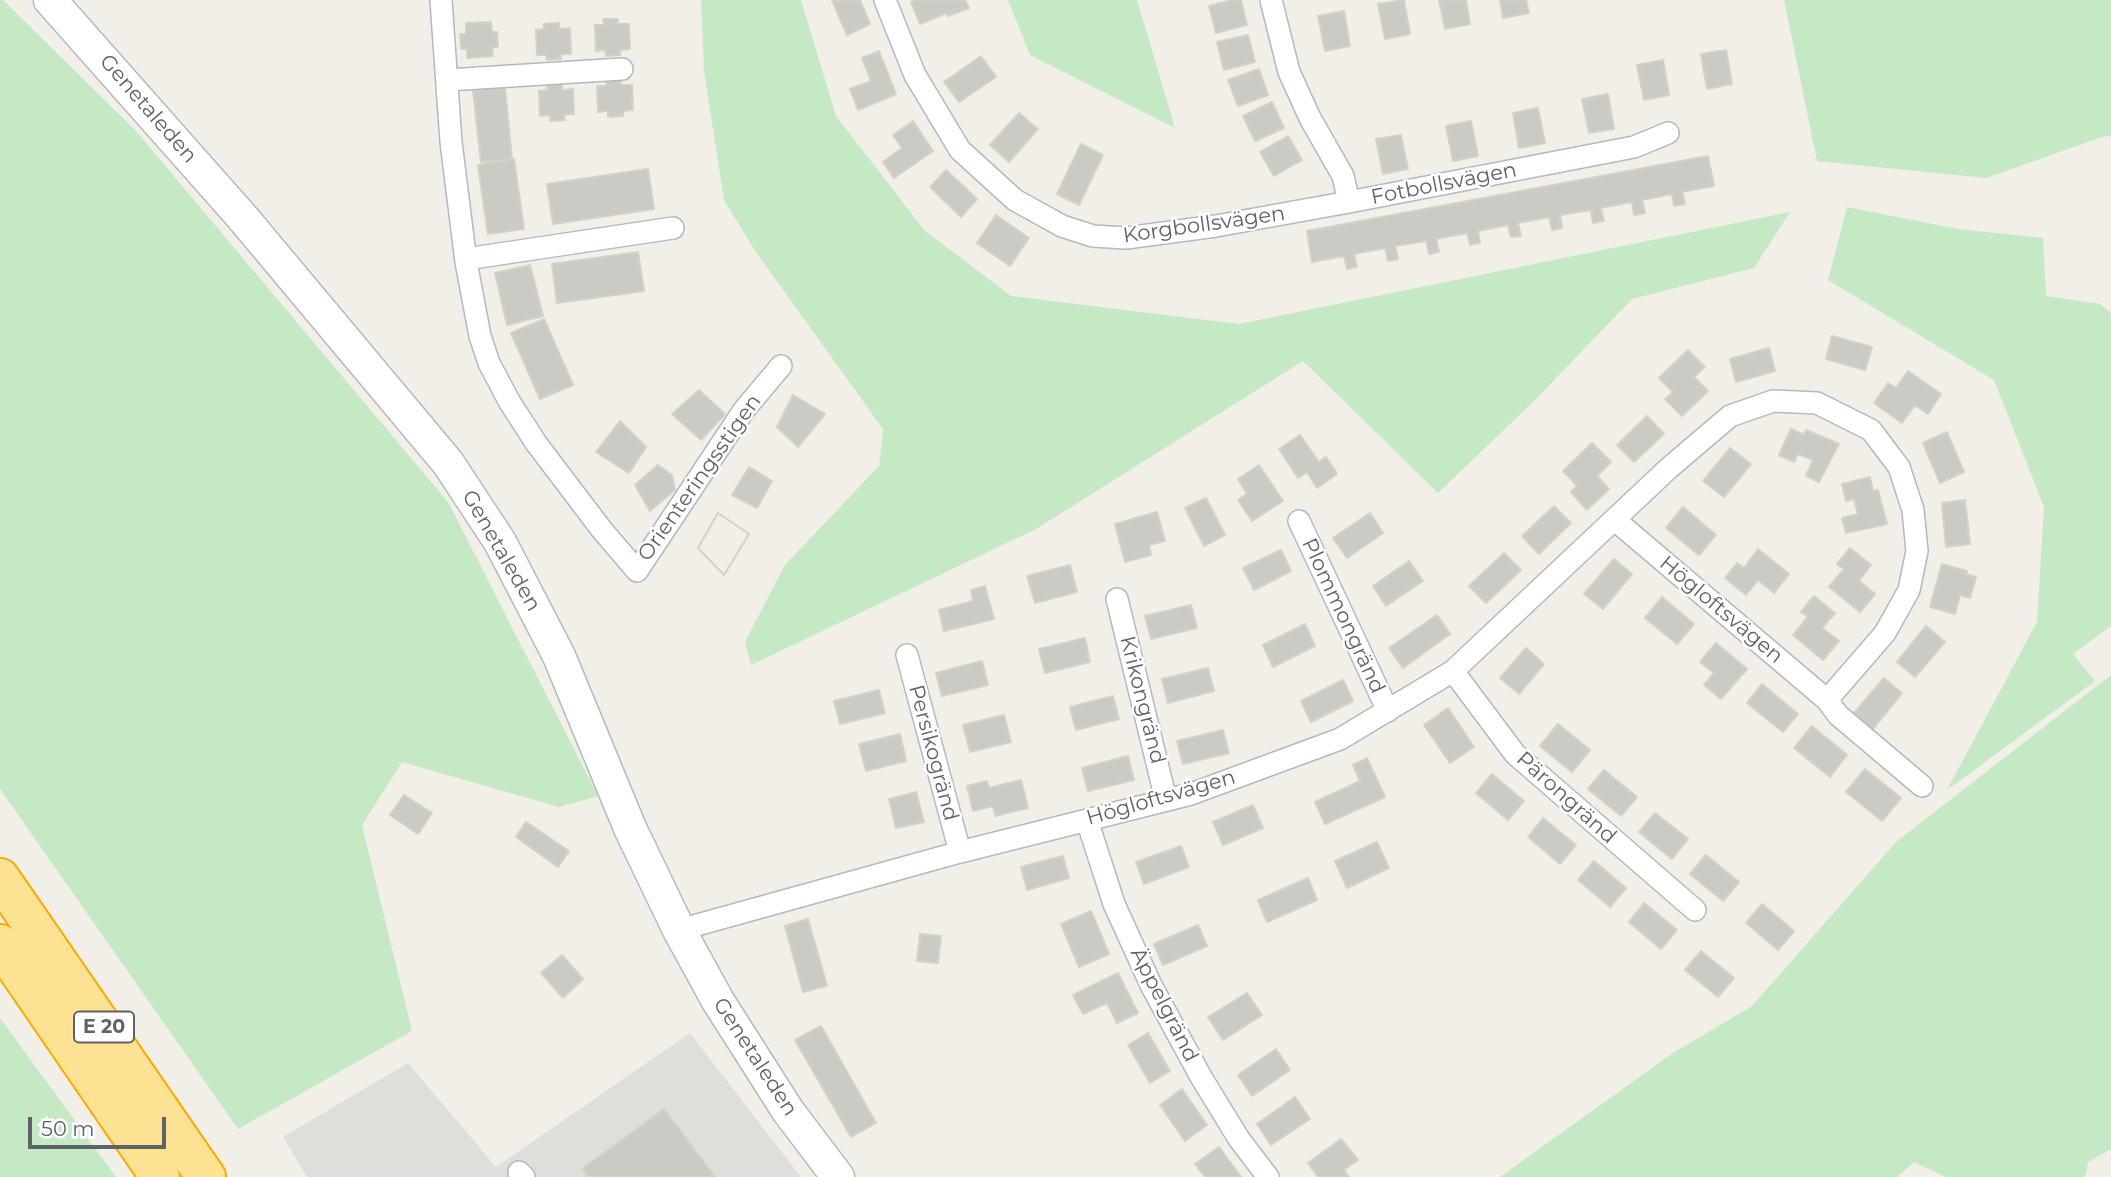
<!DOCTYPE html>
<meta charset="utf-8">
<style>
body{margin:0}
#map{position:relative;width:2111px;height:1177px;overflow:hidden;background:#f1efe8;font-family:Montserrat,sans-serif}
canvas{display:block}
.scale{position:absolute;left:28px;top:1117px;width:138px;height:32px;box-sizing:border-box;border:4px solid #5f6368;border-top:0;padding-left:9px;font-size:21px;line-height:24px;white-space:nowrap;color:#5f6368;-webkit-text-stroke:5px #fff;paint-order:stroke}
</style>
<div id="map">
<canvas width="2111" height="1177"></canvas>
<div class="scale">50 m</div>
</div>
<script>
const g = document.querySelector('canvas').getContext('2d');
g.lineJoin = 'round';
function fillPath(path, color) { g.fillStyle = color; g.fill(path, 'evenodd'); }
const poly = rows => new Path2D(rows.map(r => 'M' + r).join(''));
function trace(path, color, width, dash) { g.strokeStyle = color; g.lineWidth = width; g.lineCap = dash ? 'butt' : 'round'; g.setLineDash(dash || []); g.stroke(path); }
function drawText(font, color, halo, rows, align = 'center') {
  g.font = font + ' Montserrat,sans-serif'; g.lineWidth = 5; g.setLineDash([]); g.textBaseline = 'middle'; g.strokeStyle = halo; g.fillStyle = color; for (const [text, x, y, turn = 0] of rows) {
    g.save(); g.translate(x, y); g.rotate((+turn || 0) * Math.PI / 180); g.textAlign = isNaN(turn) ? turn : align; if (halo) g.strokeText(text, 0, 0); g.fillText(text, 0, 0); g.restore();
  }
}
const industrial = poly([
 [690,1033,801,1177,307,1177,283,1137,408,1063,496,1167]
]);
const green = poly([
 [0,0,3,0,135,130,448,502,598,796,559,807,402,762,362,825,412,1031,238,1129,0,789],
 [701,0,801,0,836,116,925,231,1011,296,1239,324,1790,212,1754,268,1632,299,1534,401,1438,493,1303,361,1036,529,751,665,745,642,785,565,879,466,883,429,756,252,724,200,704,71],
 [1008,0,1137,0,1175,128,1030,55],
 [1784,0,2111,0,2111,136,2102,137,1986,178,1817,161],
 [1847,207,1958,229,2043,238,2046,296,2100,304,2111,313,2111,626,2073,654,2095,681,1947,790,2037,622,2044,507,1994,380,1828,280],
 [2111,675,2111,1149,2088,1162,2085,1177,1946,1177,1914,1162,1897,1177,1500,1177,1673,1053,1752,1006,1896,842],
 [0,1018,116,1177,0,1177]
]);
const building = poly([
 [832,0,860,0,870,24,847,35,832,0],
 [915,0,965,0,969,8,948,16,946,13,920,24,911,2,915,0],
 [1232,0,1241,0,1247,25,1216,33,1209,6,1232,0],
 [1404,0,1410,34,1385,39,1378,4,1404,0],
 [1439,0,1466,0,1470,24,1445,29,1439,0],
 [1500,0,1526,0,1529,13,1503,18,1500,0],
 [1344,11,1350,46,1325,51,1318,16,1344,11],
 [603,19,618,19,618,24,629,24,630,49,620,50,620,55,606,56,605,50,596,51,595,25,604,25,603,19],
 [491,22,492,32,497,32,498,47,492,47,493,56,467,58,467,49,461,49,460,34,466,34,466,23,491,22],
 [559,23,559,29,570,28,571,54,561,54,561,59,547,60,546,55,537,55,536,30,544,29,544,24,559,23],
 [1248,35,1255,62,1224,70,1217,42,1248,35],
 [1726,50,1732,84,1707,89,1701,54,1726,50],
 [879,51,896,94,858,110,850,89,871,81,862,58,879,51],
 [981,56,996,77,959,102,944,82,981,56],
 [1663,60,1669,95,1644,100,1637,65,1663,60],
 [1259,69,1268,95,1238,106,1228,80,1259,69],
 [621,79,621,85,632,85,633,110,623,111,623,116,608,117,608,111,598,112,597,86,606,86,606,80,621,79],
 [562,84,562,90,573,89,574,114,564,115,565,120,550,121,550,115,540,116,539,91,548,90,547,85,562,84],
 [505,88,512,159,481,162,473,91,505,88],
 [1608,94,1614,129,1589,133,1582,99,1608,94],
 [1272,102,1284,128,1255,141,1243,116,1272,102],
 [1538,108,1545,143,1519,148,1513,113,1538,108],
 [1019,113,1038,129,1009,162,990,145,1019,113],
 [913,121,933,151,894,178,883,162,902,148,893,135,913,121],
 [1471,121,1478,156,1453,161,1446,126,1471,121],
 [1401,135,1408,169,1383,174,1376,139,1401,135],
 [1288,136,1302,160,1274,176,1260,152,1288,136],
 [1081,144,1103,155,1079,205,1057,194,1081,144],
 [1708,156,1714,186,1682,192,1685,204,1674,206,1672,194,1642,200,1645,213,1634,215,1632,202,1601,208,1604,221,1593,223,1591,210,1560,215,1562,228,1552,230,1549,217,1518,223,1521,236,1511,237,1508,225,1478,231,1480,243,1470,245,1467,233,1436,239,1439,252,1429,254,1426,241,1395,246,1398,259,1388,261,1385,248,1354,254,1357,267,1347,269,1344,256,1312,262,1307,231,1708,156],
 [514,159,524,229,488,234,478,165,514,159],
 [648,169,654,209,553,224,547,184,648,169],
 [946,170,977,199,961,217,930,187,946,170],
 [996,215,1029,238,1010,266,977,243,996,215],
 [638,252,644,291,557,303,552,264,638,252],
 [530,265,543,316,507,325,495,273,530,265],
 [544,319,573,385,540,399,511,333,544,319],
 [1832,336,1872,347,1865,370,1826,359,1832,336],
 [1769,348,1775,371,1736,382,1730,359,1769,348],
 [1688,350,1705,367,1694,377,1708,391,1682,416,1665,399,1673,392,1659,378,1688,350],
 [1908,371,1941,394,1928,414,1915,405,1902,423,1874,403,1888,383,1896,388,1908,371],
 [699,390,725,414,701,440,672,414,699,390],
 [793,395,825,414,798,447,777,427,793,395],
 [1647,416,1664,434,1634,462,1617,445,1647,416],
 [620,421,646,447,629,473,596,452,620,421],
 [1791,429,1804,435,1806,430,1839,444,1819,482,1806,476,1813,460,1798,454,1794,462,1779,455,1791,429],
 [1947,432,1964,472,1940,483,1923,443,1947,432],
 [1300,435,1319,462,1326,457,1337,474,1317,488,1307,472,1298,478,1279,449,1300,435],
 [1592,443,1611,462,1597,476,1609,489,1587,510,1571,492,1577,486,1563,471,1592,443],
 [1730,448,1751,464,1724,497,1703,481,1730,448],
 [658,465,672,475,675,490,650,511,635,485,658,465],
 [1259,465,1283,501,1252,521,1238,500,1247,494,1238,479,1259,465],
 [749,467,772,481,757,508,732,495,749,467],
 [1870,477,1873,491,1878,490,1887,524,1846,533,1842,518,1858,514,1854,499,1846,501,1842,484,1870,477],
 [1206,498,1225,535,1204,546,1185,508,1206,498],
 [1965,500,1970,544,1946,547,1942,503,1965,500],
 [1554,506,1571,523,1539,554,1522,536,1554,506],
 [1683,507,1716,535,1699,555,1666,528,1683,507],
 [1157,512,1165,541,1149,545,1151,555,1125,562,1115,524,1157,512],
 [718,513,749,534,724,575,698,548,718,513],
 [718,513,749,534,724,575,698,548,718,513],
 [1370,513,1383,533,1347,558,1333,538,1370,513],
 [1850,548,1871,565,1859,581,1875,594,1860,612,1829,587,1844,569,1837,564,1850,548],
 [1758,549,1789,574,1774,593,1758,580,1746,595,1725,578,1737,563,1744,568,1758,549],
 [1281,550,1291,571,1254,590,1243,568,1281,550],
 [1504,553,1521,570,1486,603,1469,586,1504,553],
 [1614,559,1632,574,1603,609,1584,594,1614,559],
 [1409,561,1423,581,1386,606,1373,586,1409,561],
 [1942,564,1967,571,1966,574,1976,577,1970,598,1960,595,1955,614,1930,607,1942,564],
 [1070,565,1077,592,1035,603,1027,576,1070,565],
 [985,586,994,619,944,631,939,610,973,601,971,590,985,586],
 [1814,596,1835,613,1822,628,1839,641,1823,660,1793,635,1808,617,1801,612,1814,596],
 [1662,597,1694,624,1677,644,1645,618,1662,597],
 [1191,605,1197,628,1151,639,1145,616,1191,605],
 [1437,615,1450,634,1403,668,1389,648,1437,615],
 [1305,624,1315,646,1273,667,1263,645,1305,624],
 [1926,626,1945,642,1915,677,1897,662,1926,626],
 [1085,638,1090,662,1045,673,1039,649,1085,638],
 [1716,643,1747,669,1721,699,1704,685,1714,673,1700,662,1716,643],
 [1526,648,1544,664,1519,694,1500,678,1526,648],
 [982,661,988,685,942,696,936,673,982,661],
 [1208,668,1214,691,1168,703,1162,679,1208,668],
 [1884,678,1902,693,1873,729,1854,713,1884,678],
 [1343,680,1353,701,1311,722,1301,701,1343,680],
 [1762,684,1798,714,1783,732,1747,703,1762,684],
 [879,690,885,713,840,724,834,701,879,690],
 [1113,696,1119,719,1076,730,1070,707,1113,696],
 [1448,708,1474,747,1450,763,1424,725,1448,708],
 [1004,715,1011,742,970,752,963,725,1004,715],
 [1558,724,1590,750,1572,772,1540,746,1558,724],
 [1812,726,1847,755,1830,777,1794,748,1812,726],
 [1223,730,1229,753,1183,764,1177,741,1223,730],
 [900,734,906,761,866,771,859,744,900,734],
 [1128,756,1134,780,1088,791,1082,768,1128,756],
 [1367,758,1385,797,1325,824,1315,802,1360,781,1353,765,1367,758],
 [1865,769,1901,798,1882,821,1846,792,1865,769],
 [1604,770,1637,797,1621,816,1588,789,1604,770],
 [1492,774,1524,801,1508,820,1476,793,1492,774],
 [1021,780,1028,808,995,816,993,806,973,811,967,786,987,781,989,788,1021,780],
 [916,792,924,822,896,828,889,799,916,792],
 [404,795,432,813,418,834,390,815,404,795],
 [1253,805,1263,828,1223,845,1213,822,1253,805],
 [1655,813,1688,839,1672,859,1639,832,1655,813],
 [1543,818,1576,845,1560,864,1528,837,1543,818],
 [526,822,569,851,558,867,516,837,526,822],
 [1377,842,1389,868,1347,888,1335,861,1377,842],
 [1181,846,1189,867,1144,884,1136,862,1181,846],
 [1706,855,1739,882,1723,901,1690,874,1706,855],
 [1063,856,1069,878,1027,890,1021,867,1063,856],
 [1594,861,1626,888,1610,907,1578,880,1594,861],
 [1308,878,1317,900,1267,922,1258,900,1308,878],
 [1644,903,1677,930,1661,949,1629,922,1644,903],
 [1762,904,1794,931,1778,950,1746,923,1762,904],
 [1091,911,1109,954,1079,967,1061,924,1091,911],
 [808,919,827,986,803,992,785,926,808,919],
 [1198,925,1207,946,1163,965,1154,944,1198,925],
 [920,934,941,936,938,963,917,961,920,934],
 [1701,951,1734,978,1718,997,1685,970,1701,951],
 [562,955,583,979,563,998,541,973,562,955],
 [1118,973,1138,1013,1117,1023,1107,1003,1083,1014,1073,995,1118,973],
 [1247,993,1262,1015,1223,1040,1208,1017,1247,993],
 [821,1026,876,1123,851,1137,795,1040,821,1026],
 [1148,1033,1170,1071,1150,1083,1128,1045,1148,1033],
 [1276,1049,1290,1070,1252,1096,1238,1075,1276,1049],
 [1182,1089,1207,1125,1185,1141,1160,1105,1182,1089],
 [1295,1097,1310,1119,1271,1145,1257,1124,1295,1097],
 [664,1109,715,1177,588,1177,582,1169,664,1109],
 [1341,1139,1358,1160,1344,1170,1349,1177,1318,1177,1308,1163,1341,1139],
 [1219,1147,1241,1177,1205,1177,1195,1164,1219,1147]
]);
const minor = poly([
 [441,0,451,142,466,262,480,336,489,363,509,401,536,443,602,530,637,571,744,410,781,366],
 [885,0,915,75,960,150,1015,200,1062,226,1093,236,1126,238,1216,226,1349,202],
 [1271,0,1289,72,1310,118,1343,176,1349,202,1634,147,1668,133],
 [448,80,622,69],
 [466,259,673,228],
 [1299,521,1388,711],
 [1117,599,1166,800],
 [907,655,960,852],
 [1453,671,1515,754,1695,910],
 [1827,700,1838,715,1922,786],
 [1087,820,1114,904,1151,985,1201,1077,1239,1139,1268,1177],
 [679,930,960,852,1191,794,1340,739,1453,671,1669,468,1730,416,1773,401,1817,403,1871,430,1899,467,1913,510,1917,551,1909,590,1885,633,1827,700,1615,520],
 [519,1172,524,1177]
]);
const secondary = poly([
 [50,0,243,218,448,463,500,542,559,656,630,828,679,930,718,1001,788,1111,838,1177]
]);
const motorway = poly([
 [0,878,206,1177],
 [0,944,160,1177]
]);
const shields = [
 [104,1027,60]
];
const shieldNames = [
 ["E 20",104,1027]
];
const streetNames = [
 ["Genetaleden",148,109,49],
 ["Fotbollsvägen",1444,184,-11],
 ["Korgbollsvägen",1204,225,-8],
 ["Orienteringsstigen",700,478,-55],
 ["Genetaleden",501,551,60],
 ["Högloftsvägen",1721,610,40],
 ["Plommongränd",1343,616,65],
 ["Krikongränd",1142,700,76],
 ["Persikogränd",933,753,75],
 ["Högloftsvägen",1161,798,-16],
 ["Pärongränd",1566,798,42],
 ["Äppelgränd",1164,1005,63],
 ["Genetaleden",755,1057,57]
];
fillPath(industrial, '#e0deda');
fillPath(green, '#c5e8c5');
fillPath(building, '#cccac5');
trace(building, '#d6d1c6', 2);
trace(minor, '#b5b8bc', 24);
trace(secondary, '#b6babf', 35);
trace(motorway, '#f9ab00', 42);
trace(minor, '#fff', 21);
trace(secondary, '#fff', 32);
trace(motorway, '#fde293', 38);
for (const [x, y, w] of shields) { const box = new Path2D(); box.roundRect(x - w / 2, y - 15.5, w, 31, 5); g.fillStyle = '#fff'; g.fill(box); trace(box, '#5f6368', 2); }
drawText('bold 19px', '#5f6368', null, shieldNames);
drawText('21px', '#5f6368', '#fff', streetNames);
</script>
